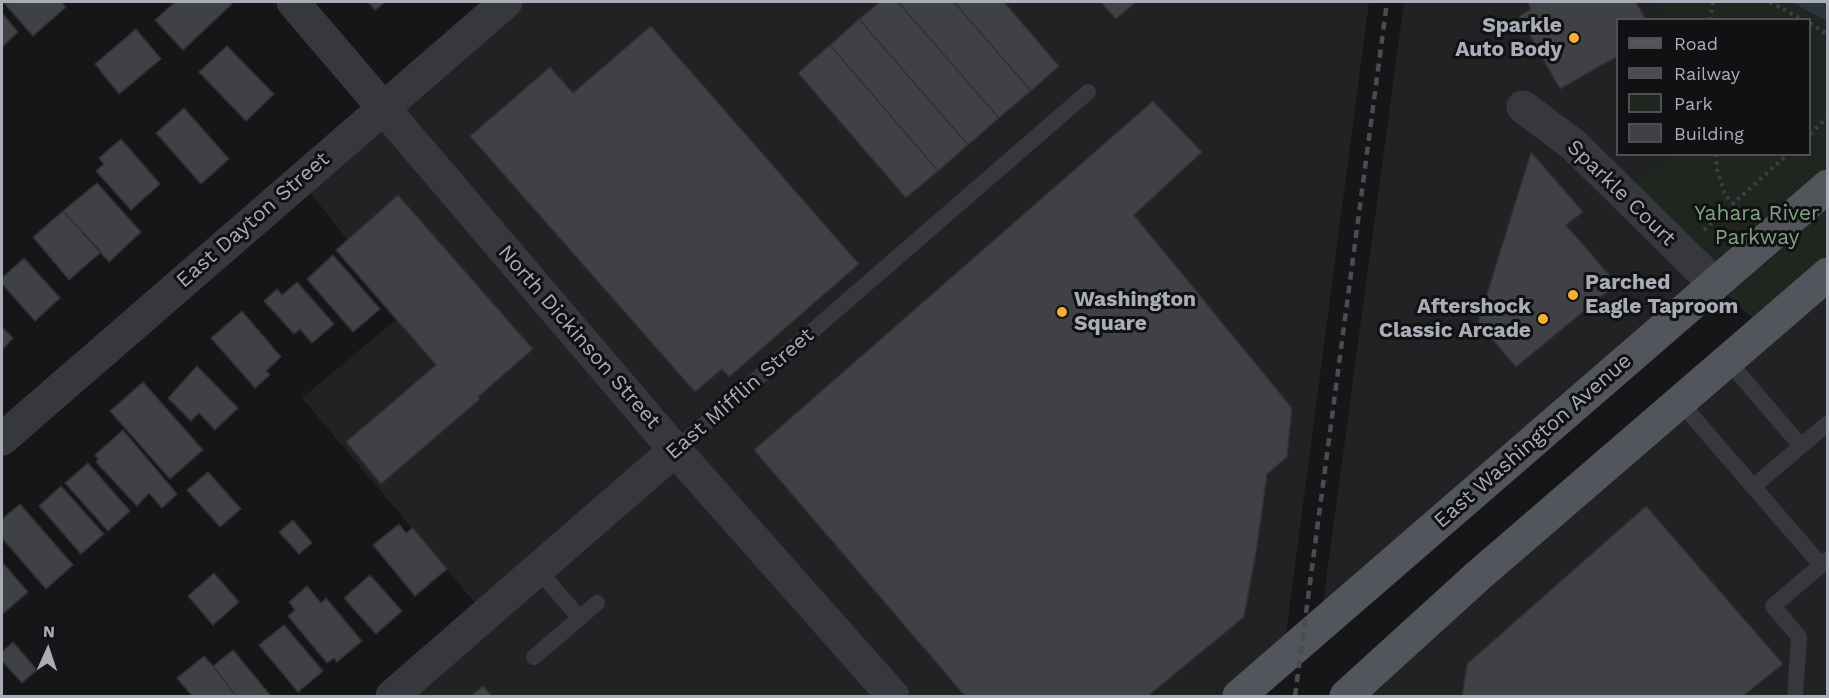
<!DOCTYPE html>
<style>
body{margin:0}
#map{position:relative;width:1829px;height:698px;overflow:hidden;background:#161618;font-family:"Work Sans",sans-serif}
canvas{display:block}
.frame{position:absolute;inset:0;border:3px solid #a8adb8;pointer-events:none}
.legend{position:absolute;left:1616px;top:18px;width:195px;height:138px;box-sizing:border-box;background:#111113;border:2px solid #4d4f55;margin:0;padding:8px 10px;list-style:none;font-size:18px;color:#a8adb8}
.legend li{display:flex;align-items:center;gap:12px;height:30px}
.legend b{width:30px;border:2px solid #4d4f55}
.north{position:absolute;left:18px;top:620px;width:60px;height:60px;-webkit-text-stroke:4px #111113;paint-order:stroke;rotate:3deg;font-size:16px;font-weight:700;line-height:24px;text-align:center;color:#a8adb8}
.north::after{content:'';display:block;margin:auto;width:21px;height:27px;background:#a8adb8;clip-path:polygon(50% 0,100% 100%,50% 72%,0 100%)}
</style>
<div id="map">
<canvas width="1829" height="698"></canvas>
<div class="frame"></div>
<ul class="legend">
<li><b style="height:8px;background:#53555c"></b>Road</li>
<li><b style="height:8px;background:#4a4c52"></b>Railway</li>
<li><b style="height:16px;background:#1e261f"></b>Park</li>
<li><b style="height:16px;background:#404145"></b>Building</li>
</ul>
<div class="north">N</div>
</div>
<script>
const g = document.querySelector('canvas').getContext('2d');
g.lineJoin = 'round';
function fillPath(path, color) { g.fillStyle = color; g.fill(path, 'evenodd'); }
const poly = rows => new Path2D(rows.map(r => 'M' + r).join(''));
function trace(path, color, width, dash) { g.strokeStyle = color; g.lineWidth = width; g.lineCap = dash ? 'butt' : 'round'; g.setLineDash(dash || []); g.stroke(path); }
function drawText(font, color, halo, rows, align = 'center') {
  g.font = font + ' "Work Sans",sans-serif'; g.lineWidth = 6; g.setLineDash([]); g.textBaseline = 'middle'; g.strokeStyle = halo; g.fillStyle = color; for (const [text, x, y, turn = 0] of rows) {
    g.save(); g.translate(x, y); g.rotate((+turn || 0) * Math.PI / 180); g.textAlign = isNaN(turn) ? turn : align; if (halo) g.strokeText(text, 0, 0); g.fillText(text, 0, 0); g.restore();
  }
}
const built = poly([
 [506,2,1369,2,1283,657,1239,696,392,696,486,616,302,398,405,312,300,180],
 [1404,2,1651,2,1668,19,1618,20,1618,154,1673,155,1619,188,1715,284,1320,625],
 [1827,274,1827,696,1346,696]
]);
const green = poly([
 [1651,2,1827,2,1827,274,1764,329,1715,284,1618,188,1673,155,1810,154,1810,20,1668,19]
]);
const water = poly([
 [1791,2,1827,2,1827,22,1825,20]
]);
const building = poly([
 [3,2,61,2,66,7,33,36,3,2],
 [175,2,230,2,232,4,183,50,155,20,175,2],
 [368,2,385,2,375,10,368,2],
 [880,2,898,2,999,118,968,145,859,19,880,2],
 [898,2,954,2,1031,91,999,118,898,2],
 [954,2,1004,2,1059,66,1031,91,954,2],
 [1101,2,1136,2,1116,19,1101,2],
 [1527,2,1636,2,1646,20,1618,20,1618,56,1560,89,1519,16,1531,9,1527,2],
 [2,13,18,32,2,47,2,13],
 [859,19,968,145,938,171,830,45,859,19],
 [651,26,859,264,729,377,722,369,695,392,470,136,550,67,573,93,651,26],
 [136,29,161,59,119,94,95,64,136,29],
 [830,45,938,171,906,198,798,73,830,45],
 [227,46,274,94,246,121,199,72,227,46],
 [1153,101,1202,152,1134,215,1292,408,1287,457,1267,474,1257,547,1244,617,1148,696,965,696,754,450,1153,101],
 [184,108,229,159,201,184,156,133,184,108],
 [121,139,160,184,131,210,96,171,104,164,99,158,121,139],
 [1531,152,1583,212,1566,225,1617,284,1516,367,1478,323,1531,152],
 [97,183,141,232,109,262,63,211,97,183],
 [398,195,533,349,478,397,480,399,381,484,346,442,436,365,336,250,398,195],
 [63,211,101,252,69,280,33,237,63,211],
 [333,255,380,309,353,332,307,279,333,255],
 [24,258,60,298,35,321,2,284,2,278,24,258],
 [297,282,334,324,312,343,300,329,294,334,264,301,277,289,282,295,297,282],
 [242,311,281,357,266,371,270,375,255,388,211,338,242,311],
 [2,327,13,338,2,350,2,327],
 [197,366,238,408,215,430,199,413,191,421,168,398,197,366],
 [143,382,203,450,170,479,110,411,143,382],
 [123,430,177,494,162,508,149,493,137,506,96,462,98,459,95,455,123,430],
 [88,463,130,511,108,531,65,483,88,463],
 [208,472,241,509,220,527,187,490,208,472],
 [61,486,104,534,81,554,39,506,61,486],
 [20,504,73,565,46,589,2,538,2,519,20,504],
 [1646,506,1783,664,1743,696,1462,696,1467,664,1646,506],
 [293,520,312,543,299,554,279,532,293,520],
 [399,524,406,533,413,528,447,569,415,596,373,545,399,524],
 [2,562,28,592,4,613,2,610,2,562],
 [214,573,239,602,213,625,188,596,214,573],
 [370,575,402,611,376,634,344,598,370,575],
 [307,586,321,603,326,598,362,641,337,662,334,658,327,663,288,616,295,610,289,602,307,586],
 [284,625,323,671,298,692,259,645,284,625],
 [13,642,37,670,22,683,2,661,2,652,13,642],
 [233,650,271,696,236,696,213,666,233,650],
 [204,656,213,666,236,696,192,696,177,678,204,656],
 [483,686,492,696,471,696,483,686]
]);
const path = poly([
 [1770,2,1803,20],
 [1710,20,1713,2],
 [1810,23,1828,35],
 [1810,134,1828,117],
 [1716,154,1717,169,1725,195,1747,216],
 [1704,230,1788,154]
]);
const lane = poly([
 [1728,361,1801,446,1753,487],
 [1680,402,1821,565],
 [1801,446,1828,423],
 [675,450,1088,92],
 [538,570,580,618],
 [534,657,597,603],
 [1795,696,1799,637,1773,606,1828,559]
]);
const street = poly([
 [293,2,675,450,893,696],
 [1523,107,1575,146,1715,284],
 [2,439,506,2],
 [392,696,675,450]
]);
const primary = poly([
 [1239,696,1828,186],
 [1346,696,1479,575,1828,274]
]);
const rail = poly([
 [1295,696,1387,2]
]);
const markers = [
 [1574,38,6,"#f2b134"],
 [1573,295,6,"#f2b134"],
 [1062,312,6,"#f2b134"],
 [1543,319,6,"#f2b134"]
];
const poiNames = [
 ["Sparkle",1562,26],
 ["Auto Body",1562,50],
 ["Parched",1585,283,"left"],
 ["Eagle Taproom",1585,307,"left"],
 ["Washington",1074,300,"left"],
 ["Square",1074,324,"left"],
 ["Aftershock",1531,307],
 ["Classic Arcade",1531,331]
];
const streetNames = [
 ["Sparkle Court",1621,193,44],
 ["East Dayton Street",253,220,-41],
 ["North Dickinson Street",579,337,49],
 ["East Mifflin Street",740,394,-41],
 ["East Washington Avenue",1533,441,-41]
];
const parkNames = [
 ["Yahara River",1757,214],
 ["Parkway",1757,238]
];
fillPath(built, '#222225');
fillPath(green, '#1e261f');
fillPath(water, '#2c353c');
fillPath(building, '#404145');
trace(building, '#303034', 1.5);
trace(path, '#3d3f44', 4, [3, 4.5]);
trace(lane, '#37383d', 16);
trace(street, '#37383d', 33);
trace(primary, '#53555c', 33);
trace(rail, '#4a4c52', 4.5, [8, 6]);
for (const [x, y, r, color] of markers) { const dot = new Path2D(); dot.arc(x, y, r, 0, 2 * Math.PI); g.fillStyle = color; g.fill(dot); trace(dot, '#111113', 2); }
drawText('bold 21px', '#a8adb8', '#111113', poiNames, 'right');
drawText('21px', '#a8adb8', '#111113', streetNames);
drawText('21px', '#7fa381', '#111113', parkNames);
</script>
